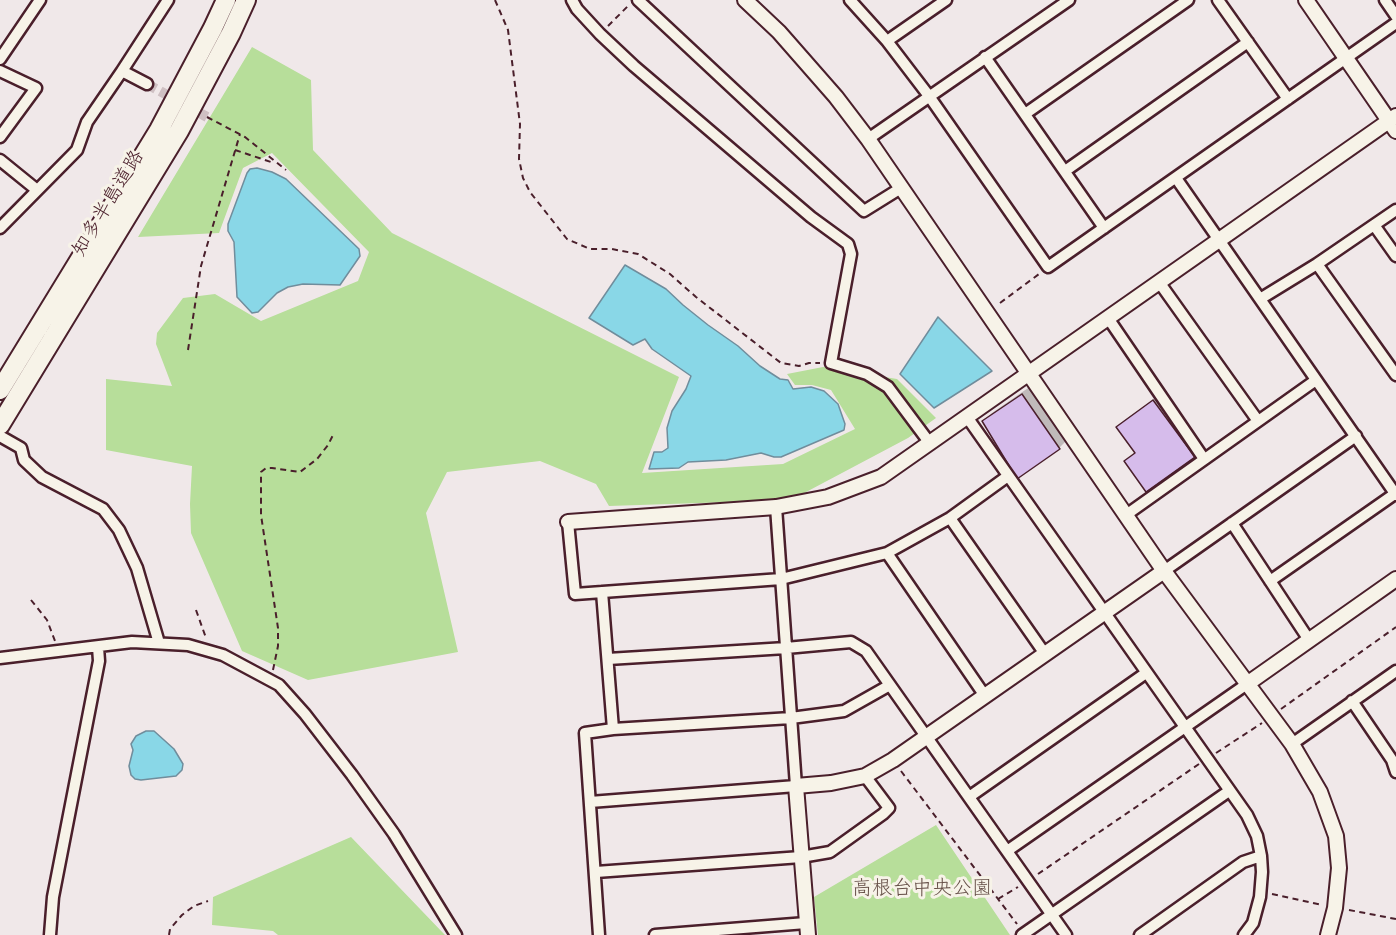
<!DOCTYPE html>
<meta charset="utf-8">
<style>
body{margin:0}
canvas{display:block;background:#f0e8e9}
</style>
<canvas width="1396" height="935"></canvas>
<script>
const g = document.querySelector('canvas').getContext('2d');
g.lineJoin = 'round';
function fillPath(path, color) { g.fillStyle = color; g.fill(path, 'evenodd'); }
const poly = rows => new Path2D(rows.map(r => 'M' + r).join(''));
function trace(path, color, width, dash) { g.strokeStyle = color; g.lineWidth = width; g.lineCap = dash ? 'butt' : 'round'; g.setLineDash(dash || []); g.stroke(path); }
function drawText(font, color, halo, rows, align = 'center') {
  g.font = font + ' Delius,"Klee One",sans-serif'; g.lineWidth = 6; g.setLineDash([]); g.textBaseline = 'middle'; g.strokeStyle = halo; g.fillStyle = color; for (const [text, x, y, turn = 0] of rows) {
    g.save(); g.translate(x, y); g.rotate((+turn || 0) * Math.PI / 180); g.textAlign = isNaN(turn) ? turn : align; if (halo) g.strokeText(text, 0, 0); g.fillText(text, 0, 0); g.restore();
  }
}
const green = poly([
 [252,47,311,80,313,150,392,233,679,377,642,473,783,464,855,429,831,390,812,385,795,385,787,374,823,367,897,379,936,418,908,438,791,500,609,506,596,484,540,461,447,472,426,513,458,652,308,680,242,651,191,533,190,504,192,466,106,450,106,379,172,386,156,344,157,333,183,298,215,294,261,321,358,281,369,252,272,153,243,168,219,233,138,237],
 [936,825,1010,935,818,935,814,897],
 [351,837,445,935,278,935,273,931,212,925,213,897]
]);
const water = poly([
 [257,168,272,172,286,179,359,249,360,256,340,285,303,284,288,287,277,293,258,312,252,313,237,297,234,242,228,231,228,224,247,173,250,169,257,168],
 [625,265,666,289,683,305,708,325,738,346,760,366,780,379,788,380,793,389,811,387,824,391,838,404,845,424,844,430,781,457,774,457,761,453,726,460,688,462,679,468,649,469,654,452,662,452,668,448,667,428,672,411,686,389,691,376,652,349,645,339,633,345,589,318,625,265],
 [938,317,992,371,934,408,900,374,938,317],
 [146,731,154,731,174,749,183,764,182,770,176,776,141,780,135,779,131,775,129,766,133,750,131,744,136,736,146,731]
]);
const shadow = poly([
 [1031,386,1068,439,1059,448,1018,477,984,421,992,413],
 [1163,393,1202,448,1194,456,1125,461,1135,452,1118,427,1126,419]
]);
const building = poly([
 [1022,394,1060,449,1017,479,982,421,1022,394],
 [1153,400,1195,457,1146,492,1124,461,1135,453,1116,427,1153,400]
]);
const streetTunnel = poly([
 [147,84,207,117]
]);
const path = poly([
 [495,0,508,30,520,124,519,159,523,178,530,192,567,239,590,249,612,249,638,254,670,274,696,297,781,363,799,366,809,363,820,363],
 [608,26,628,6],
 [207,117,245,137,286,170],
 [235,150,271,162,273,160],
 [1000,303,1039,274],
 [188,350,201,266,240,134],
 [31,600,47,620,55,641],
 [196,610,206,638],
 [273,670,278,646,278,628,261,515,261,472,266,468,272,468,300,472,317,459,328,445,333,435],
 [1281,709,1396,627],
 [1216,753,1262,723],
 [901,771,1017,924],
 [1038,874,1199,764],
 [1272,894,1322,905],
 [998,899,1018,887],
 [1349,910,1396,919],
 [169,935,170,929,182,915,194,906,208,901]
]);
const street = poly([
 [572,0,577,9,600,34,634,66,811,217,848,244,851,254,831,363,867,374,888,387,929,442],
 [638,0,864,211,901,188],
 [850,0,887,41,929,96,1048,267,1396,23],
 [1218,0,1288,99],
 [1385,0,1396,16],
 [887,41,946,0],
 [985,57,1104,228],
 [0,59,40,0],
 [0,71,36,88,0,137],
 [147,84,122,71,168,0],
 [1025,114,1188,0],
 [868,139,1069,0],
 [0,160,37,190],
 [1065,171,1248,42],
 [1176,178,1396,495],
 [1374,225,1396,256],
 [0,228,77,150,87,122,122,71],
 [1317,264,1396,375],
 [1159,282,1258,421],
 [1260,299,1317,264,1396,210],
 [1108,318,1204,459],
 [967,417,1247,815,1257,836,1261,856,1262,872,1260,897,1253,923,1244,935],
 [0,436,21,448,24,460,42,477,103,509,119,530,137,568,159,643],
 [1126,515,1316,380],
 [950,518,1045,654],
 [568,522,575,594,781,579,887,553,950,518,1008,476],
 [1232,523,1309,640],
 [887,553,985,696],
 [1164,571,1356,436],
 [1270,581,1396,493],
 [602,592,613,729],
 [0,658,132,642,188,645,223,655,279,685,305,714,352,775,394,834,456,935],
 [608,659,786,648,851,642,866,651,1066,935],
 [1352,701,1392,760,1396,772],
 [1292,744,1396,671],
 [969,797,1146,673],
 [590,802,796,786,776,507],
 [1007,851,1247,684],
 [596,872,801,857,830,852,883,814,889,808,865,776],
 [50,935,53,897,99,661,98,647],
 [599,935,585,733,613,729,791,718,844,711,890,685],
 [655,935,806,923],
 [1022,935,1229,791],
 [1140,935,1243,862,1261,856]
]);
const secondary = poly([
 [745,0,779,32,836,97,868,139,1164,571,1292,744,1320,792,1336,836,1339,868,1335,908,1328,935],
 [1306,0,1396,131],
 [568,522,776,507,828,497,881,477,1396,116],
 [1247,684,1396,579],
 [808,935,796,786,831,783,865,776,893,760,1164,571]
]);
const highway = poly([
 [0,390,159,130,213,28,226,0],
 [0,425,179,131,231,33,246,0]
]);
const streetNames = [
 ["知多半島道路",108,203,-59]
];
const parkNames = [
 ["高根台中央公園",922,888]
];
fillPath(green, '#b7de9a');
fillPath(water, '#89d7e7');
trace(water, '#708d9c', 1.5);
fillPath(shadow, '#0003');
fillPath(building, '#d6bceb');
trace(building, '#4a1f2b', 1.5);
trace(streetTunnel, '#cfc0c3', 10, [10, 5]);
trace(street, '#4a1f2b', 15);
trace(secondary, '#4a1f2b', 18);
trace(highway, '#4a1f2b', 22);
trace(path, '#4a1f2b', 2, [6, 4.5]);
trace(street, '#f7f3e8', 10);
trace(secondary, '#f7f3e8', 14);
trace(highway, '#f7f3e8', 18);
drawText('20px', '#4a1f2b', '#f7f3e8', streetNames);
drawText('20px', '#654f47', '#f7f3e8', parkNames);
</script>
